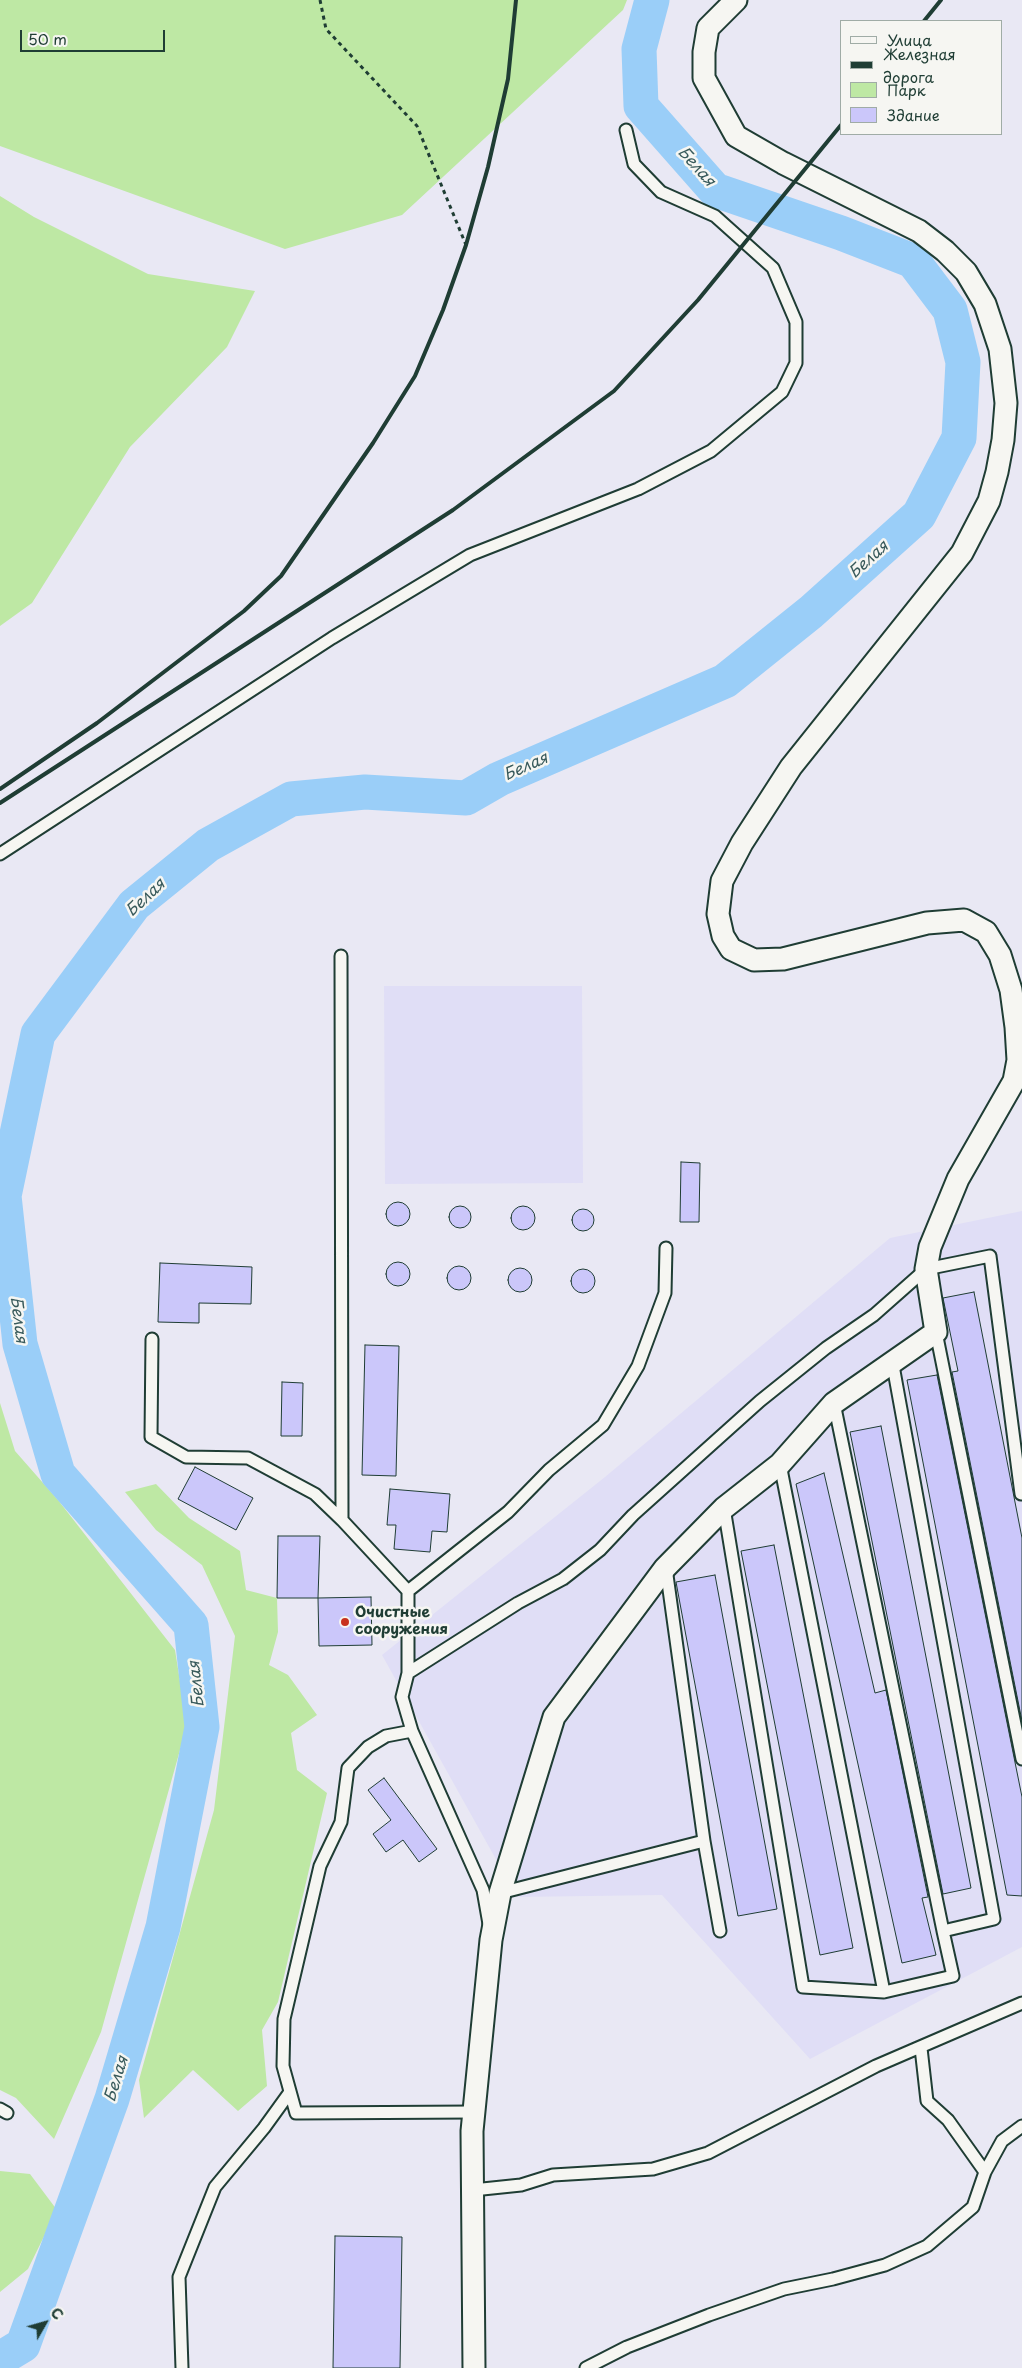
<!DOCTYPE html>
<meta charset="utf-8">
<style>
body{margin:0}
#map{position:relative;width:1022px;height:2368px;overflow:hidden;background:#e9e8f4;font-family:"Playpen Sans",sans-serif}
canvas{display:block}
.legend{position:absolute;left:840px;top:20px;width:162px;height:115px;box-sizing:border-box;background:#f6f6f2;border:1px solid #a0aca6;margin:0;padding:6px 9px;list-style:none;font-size:15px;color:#1f3d34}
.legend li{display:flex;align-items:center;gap:10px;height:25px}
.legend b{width:25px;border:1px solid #a0aca6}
.north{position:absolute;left:20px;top:2298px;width:50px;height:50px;-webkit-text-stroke:4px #f6f6f2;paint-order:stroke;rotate:52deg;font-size:14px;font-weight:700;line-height:20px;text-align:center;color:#1f3d34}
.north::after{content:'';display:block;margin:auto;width:18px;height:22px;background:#1f3d34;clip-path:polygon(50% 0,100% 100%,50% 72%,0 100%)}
.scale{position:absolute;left:20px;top:30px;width:145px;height:22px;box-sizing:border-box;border:2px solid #1f3d34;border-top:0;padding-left:6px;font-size:15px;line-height:18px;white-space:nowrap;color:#1f3d34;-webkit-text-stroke:4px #f6f6f2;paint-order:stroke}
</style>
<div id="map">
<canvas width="1022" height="2368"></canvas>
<ul class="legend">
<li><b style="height:6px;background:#f6f6f2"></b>Улица</li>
<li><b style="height:6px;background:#1f3d34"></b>Железная дорога</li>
<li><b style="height:14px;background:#bee8a4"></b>Парк</li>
<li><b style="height:14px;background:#cbc7fa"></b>Здание</li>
</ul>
<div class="north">С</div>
<div class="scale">50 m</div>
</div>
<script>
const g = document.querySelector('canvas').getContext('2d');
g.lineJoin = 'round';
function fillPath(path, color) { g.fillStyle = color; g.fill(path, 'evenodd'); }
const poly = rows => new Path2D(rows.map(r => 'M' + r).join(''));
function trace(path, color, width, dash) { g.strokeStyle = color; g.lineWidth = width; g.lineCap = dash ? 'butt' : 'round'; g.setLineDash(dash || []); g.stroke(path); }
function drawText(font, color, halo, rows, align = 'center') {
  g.font = font + ' "Playpen Sans",sans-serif'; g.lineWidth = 5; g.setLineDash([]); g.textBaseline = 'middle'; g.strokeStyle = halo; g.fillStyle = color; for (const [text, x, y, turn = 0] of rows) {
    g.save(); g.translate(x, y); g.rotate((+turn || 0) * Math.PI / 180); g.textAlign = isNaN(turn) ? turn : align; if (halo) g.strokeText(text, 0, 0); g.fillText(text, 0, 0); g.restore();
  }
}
const built = poly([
 [384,986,582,986,583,1183,385,1184],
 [1022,1211,1022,1947,810,2059,662,1895,517,1897,382,1655,605,1477,890,1238]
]);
const green = poly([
 [0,0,627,0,623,10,402,215,285,249,0,146],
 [0,196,34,217,148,274,255,291,227,347,130,447,32,603,0,626],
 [0,1403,15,1451,58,1500,175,1650,187,1725,101,2032,54,2139,16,2098,0,2090],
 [156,1484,189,1518,240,1551,246,1590,277,1598,278,1632,269,1665,288,1675,317,1715,291,1733,297,1770,327,1793,278,2002,262,2030,267,2086,238,2111,193,2070,144,2118,139,2080,214,1810,235,1636,202,1565,156,1530,125,1492],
 [0,2171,30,2174,57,2210,28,2269,0,2292]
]);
const river = poly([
 [0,2359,23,2345,112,2099,163,1927,202,1727,191,1625,58,1474,20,1344,4,1196,38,1034,134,905,208,845,291,799,365,792,466,798,499,779,725,681,811,612,919,515,959,438,963,362,950,310,913,261,841,233,715,190,641,106,639,49,652,0]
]);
const building = poly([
 [681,1162,700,1163,699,1222,680,1222,681,1162],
 '386 1214a12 12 0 1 1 24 0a12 12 0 1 1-24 0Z',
 '449 1217a11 11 0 1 1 22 0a11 11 0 1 1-22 0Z',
 '511 1218a12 12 0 1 1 24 0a12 12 0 1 1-24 0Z',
 '572 1220a11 11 0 1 1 22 0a11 11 0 1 1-22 0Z',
 '386 1274a12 12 0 1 1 24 0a12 12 0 1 1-24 0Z',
 [160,1263,252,1267,251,1304,199,1303,199,1323,158,1322,160,1263],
 '447 1278a12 12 0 1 1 24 0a12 12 0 1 1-24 0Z',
 '508 1280a12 12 0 1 1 24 0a12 12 0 1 1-24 0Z',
 '571 1281a12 12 0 1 1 24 0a12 12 0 1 1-24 0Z',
 [974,1292,1022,1538,1022,1721,952,1372,958,1371,943,1298,974,1292],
 [365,1345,399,1346,396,1476,362,1475,365,1345],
 [937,1375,1022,1797,1022,1896,1007,1895,907,1380,937,1375],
 [282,1382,303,1383,302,1436,281,1436,282,1382],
 [881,1426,971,1888,943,1894,850,1432,881,1426],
 [195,1467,253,1498,236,1530,178,1499,195,1467],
 [824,1473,875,1693,886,1690,928,1897,922,1898,936,1955,902,1963,796,1484,824,1473],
 [390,1489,450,1494,447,1532,432,1531,430,1552,394,1549,396,1525,387,1525,390,1489],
 [278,1536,320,1536,318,1598,277,1598,278,1536],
 [774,1545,853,1948,820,1955,741,1551,774,1545],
 [715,1575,777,1909,738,1916,676,1582,715,1575],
 [371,1597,372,1645,319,1646,318,1598,371,1597],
 [384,1778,437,1849,419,1862,403,1840,386,1852,373,1834,391,1820,368,1790,384,1778],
 [335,2236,402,2237,400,2368,333,2368,335,2236]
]);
const path = poly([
 [320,0,326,29,417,126,466,245]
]);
const service = poly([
 [0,854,332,638,470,555,638,489,711,451,782,392,796,363,796,322,773,268,715,216,661,192,634,164,626,130],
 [341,956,342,1520],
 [936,1332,1022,1759],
 [152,1339,151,1437,186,1457,248,1458,315,1494,342,1520,408,1591,408,1673,402,1697,412,1731,483,1890,489,1924],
 [834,1403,943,1931,994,1919,892,1360],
 [780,1464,884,1992,953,1976,943,1931],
 [724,1508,803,1987,884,1992],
 [408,1591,508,1512,549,1470,603,1425,638,1366,665,1293,666,1248],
 [408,1673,518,1603,563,1579,600,1550,633,1515,760,1401,826,1348,874,1315,926,1269,990,1256,1021,1494],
 [412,1731,386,1736,368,1747,348,1768,341,1822,320,1866,284,2019,283,2066,296,2113,474,2112],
 [704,1841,720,1931],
 [500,1893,704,1841,666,1568],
 [0,2109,7,2113],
 [985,2172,1002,2141,1022,2126],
 [473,2190,521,2185,553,2175,653,2169,708,2153,876,2066,1022,2003],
 [182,2368,179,2277,215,2187,264,2128,290,2092],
 [586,2368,627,2347,709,2315,784,2289,833,2279,885,2265,927,2246,973,2207,985,2172,948,2120,927,2101,921,2048]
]);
const minor = poly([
 [474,2368,472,2131,491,1940,500,1893,554,1717,665,1568,724,1508,780,1464,834,1403,936,1332,926,1269,930,1247,958,1179,1014,1081,1018,1060,1016,1027,1011,990,1000,955,986,932,964,920,927,923,783,959,754,960,731,949,723,936,718,914,722,881,742,843,791,767,962,553,989,501,997,472,1003,440,1006,403,1000,349,985,304,966,272,945,251,919,231,783,163,736,136,704,78,704,52,708,28,736,0]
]);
const rail = poly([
 [924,21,941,0],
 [0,789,97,723,244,611,281,576,373,443,415,376,443,310,466,245,488,167,508,79,516,0],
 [0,803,453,510,614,391,698,300,841,125]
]);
const markers = [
 [345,1622,5,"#c8321e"]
];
const poiNames = [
 ["Очистные",355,1613],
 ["сооружения",355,1630]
];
const waterNames = [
 ["Белая",696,167,48],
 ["Белая",869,560,-42],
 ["Белая",526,767,-24],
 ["Белая",146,898,-43],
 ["Белая",18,1320,83],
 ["Белая",197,1684,-96],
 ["Белая",117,2079,-73]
];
fillPath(built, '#e0def6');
fillPath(green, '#bee8a4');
trace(river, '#9acef8', 35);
fillPath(building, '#cbc7fa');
trace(building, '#1f3d34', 1);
trace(service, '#1f3d34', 15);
trace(minor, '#1f3d34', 25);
trace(path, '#1f3d34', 3, [4, 4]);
trace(service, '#f6f6f2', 11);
trace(minor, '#f6f6f2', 21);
trace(rail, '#1f3d34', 4);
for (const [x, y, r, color] of markers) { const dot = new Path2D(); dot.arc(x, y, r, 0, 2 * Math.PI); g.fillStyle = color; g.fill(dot); trace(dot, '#f6f6f2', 2); }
drawText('bold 15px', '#1f3d34', '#f6f6f2', poiNames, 'left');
drawText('italic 16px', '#385a5b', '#f6f6f2', waterNames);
</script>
